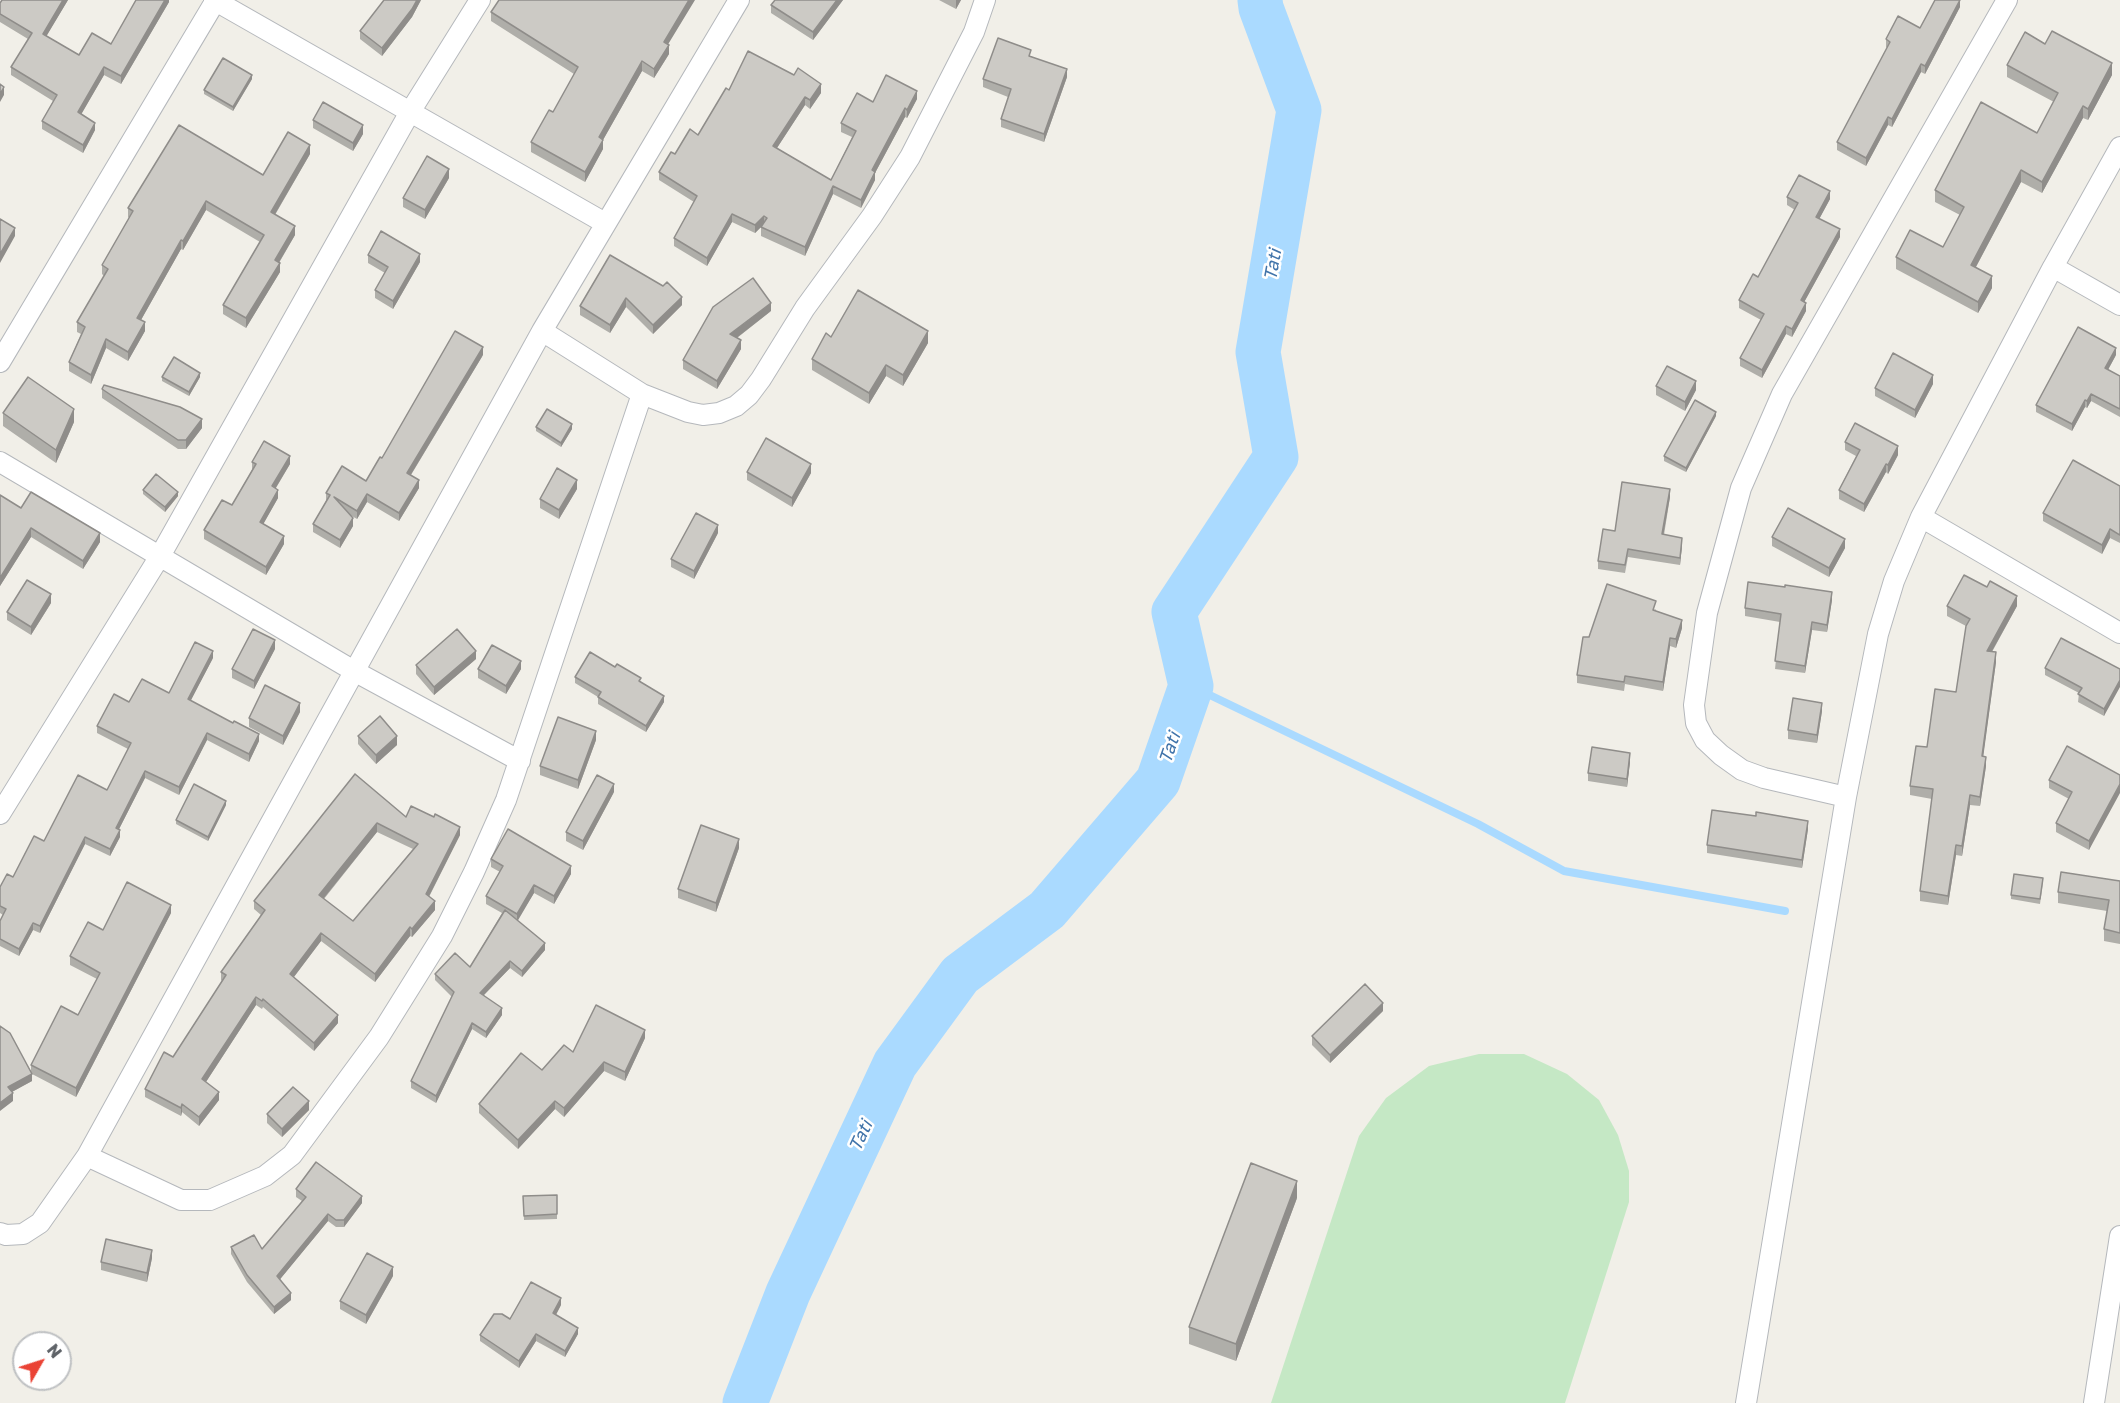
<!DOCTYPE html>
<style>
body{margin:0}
#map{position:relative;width:2120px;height:1403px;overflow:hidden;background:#f1efe8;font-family:"Golos Text",sans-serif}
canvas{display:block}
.north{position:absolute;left:12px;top:1331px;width:60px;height:60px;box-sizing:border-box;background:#fff;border:2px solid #bfc1c3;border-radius:50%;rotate:51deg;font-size:16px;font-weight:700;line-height:24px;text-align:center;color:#5f6368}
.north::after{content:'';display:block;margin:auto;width:21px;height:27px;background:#ea4335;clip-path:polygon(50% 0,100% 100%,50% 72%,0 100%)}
</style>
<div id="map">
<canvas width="2120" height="1403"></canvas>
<div class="north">N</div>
</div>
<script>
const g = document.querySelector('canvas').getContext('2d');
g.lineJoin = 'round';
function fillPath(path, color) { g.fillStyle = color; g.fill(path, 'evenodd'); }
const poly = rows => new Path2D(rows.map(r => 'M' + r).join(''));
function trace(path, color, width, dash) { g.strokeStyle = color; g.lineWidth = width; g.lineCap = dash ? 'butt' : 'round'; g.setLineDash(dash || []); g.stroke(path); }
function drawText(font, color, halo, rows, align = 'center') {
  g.font = font + ' "Golos Text",sans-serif'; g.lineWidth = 5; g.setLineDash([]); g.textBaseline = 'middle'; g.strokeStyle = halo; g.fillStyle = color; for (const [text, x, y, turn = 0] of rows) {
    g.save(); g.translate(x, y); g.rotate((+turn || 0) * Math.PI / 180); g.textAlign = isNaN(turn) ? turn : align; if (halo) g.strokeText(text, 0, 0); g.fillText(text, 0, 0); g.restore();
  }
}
const green = poly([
 [1479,1054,1524,1054,1567,1074,1599,1100,1618,1135,1629,1171,1629,1202,1565,1403,1271,1403,1359,1136,1386,1098,1429,1066]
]);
const stream = poly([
 [1191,686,1478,824,1564,871,1785,911]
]);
const river = poly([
 [745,1403,788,1293,895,1064,960,975,1047,910,1158,781,1191,686,1174,612,1276,457,1258,352,1299,110,1261,8,1260,0]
]);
const minor = poly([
 [214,0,605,223],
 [2053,267,2120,305],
 [542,331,642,394,688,412,703,415,719,413,736,406,749,395,761,379,805,308,872,216,910,157,974,32,985,0],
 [0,362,216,0],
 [0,462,354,671,520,761],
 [1921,517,2120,633],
 [1846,797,1764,778,1742,770,1721,755,1705,740,1696,723,1694,705,1707,613,1741,488,1782,394,2007,0],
 [0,814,160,556,410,112,480,0],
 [87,1156,181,1200,210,1200,265,1176,292,1155,379,1037,442,936,474,872,506,800,642,394],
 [0,1233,6,1235,23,1234,40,1223,87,1156,542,331,739,0],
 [1746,1403,1846,797,1878,634,1894,581,1921,517,2053,267,2120,147],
 [2094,1403,2120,1236]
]);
const wall = poly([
 [2,0,68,0,46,36,79,55,111,44,169,0,169,2,121,84,104,75,81,114,95,130,83,153,42,129,42,121,53,101,11,75,11,67,28,39,0,22,0,3],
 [384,0,421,0,412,17,382,56,360,39,360,31],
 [843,0,813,40,771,13,771,5],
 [939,0,961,0,956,9],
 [1960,0,1960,7,1925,74,1921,72,1892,127,1888,125,1866,166,1837,150,1837,142,1887,48,1886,47,1886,39,1920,28],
 [491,12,668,45,669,54,654,78,642,71,603,140,603,149,585,182,531,152,531,142,553,112,574,74,491,21],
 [2045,44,2112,75,2088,120,2083,118,2042,193,2021,182,1976,267,1992,288,1978,313,1896,269,1896,257,1943,247,1960,215,1935,202,1935,190,2037,133,2054,102,2007,77,2007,65],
 [1031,56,1067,77,1044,142,1001,127,1001,119,1008,97,983,87,983,79],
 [252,79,233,111,204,94,204,90],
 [729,90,821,93,810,109,805,105,777,148,831,180,852,137,841,132,841,123,873,102,917,99,907,118,905,117,875,173,875,180,861,208,833,194,805,256,761,236,761,227,755,233,732,222,707,266,674,246,674,238,694,202,659,180,659,172,675,154,698,135],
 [313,120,363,134,353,151,313,128],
 [310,154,275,215,295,235,279,263,280,272,246,328,223,314,223,305,260,242,206,210,183,250,181,249,141,320,145,331,128,361,106,348,91,384,69,371,69,362,81,334,77,332,77,322,104,276,102,274,102,265,129,218,128,217,128,208,263,175],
 [449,178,425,219,403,207,403,198],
 [1787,197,1830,199,1819,219,1840,237,1804,302,1806,311,1792,337,1786,334,1762,378,1740,366,1740,358,1761,320,1739,308,1739,300,1758,277,1795,210,1787,205],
 [368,255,420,262,393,309,375,298,375,290,385,273,368,263],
 [610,255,682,305,653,334,626,307,610,333,580,315,580,306],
 [771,311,737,338,741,349,717,389,683,369,683,360],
 [831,337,928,343,903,386,886,376,869,404,812,370,812,359],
 [483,355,411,475,419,488,399,521,367,502,357,519,350,515,353,526,340,548,313,532,313,524,326,501,326,493,366,481,382,458],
 [2116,355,2108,370,2120,376,2120,417,2091,401,2087,408,2085,407,2072,431,2036,412,2036,405],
 [162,377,200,377,189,396,162,381],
 [1933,384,1915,418,1875,396,1875,388],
 [1656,386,1696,390,1685,411,1656,395],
 [102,389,202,428,186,449,178,449,102,398],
 [3,413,74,422,56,463,3,426],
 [1716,416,1686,472,1664,461,1664,456],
 [536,427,572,429,561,447,536,431],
 [1845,442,1898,455,1888,474,1886,472,1864,512,1839,499,1839,490,1856,456,1845,450],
 [252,462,290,464,276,488,278,498,263,524,284,544,266,575,204,539,204,530,232,505,252,470],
 [747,472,811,473,792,507,747,480],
 [2120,486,2120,543,2110,538,2102,554,2043,521,2043,513],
 [577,489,559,519,540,508,540,499],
 [143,490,178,496,165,512,143,494],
 [0,495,21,508,100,542,83,569,31,537,0,586],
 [1670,497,1664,535,1682,545,1680,565,1628,557,1625,573,1598,569,1598,561,1615,531],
 [718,533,694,579,671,567,671,559],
 [1772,537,1845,548,1829,577,1772,546],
 [1832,600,1827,632,1812,630,1805,673,1775,669,1780,622,1745,616,1745,608],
 [51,603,31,635,7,620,7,612],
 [1947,606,2017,606,1992,652,1996,662,1983,756,1986,766,1980,806,1970,805,1962,856,1956,855,1948,905,1920,901,1920,891,1932,799,1910,795,1910,786,1927,747,1956,692,1966,626,1947,616],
 [1656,609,1655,611,1682,628,1676,648,1670,646,1663,691,1625,684,1624,691,1577,683,1577,675,1589,637],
 [275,649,254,689,232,678,232,669],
 [213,658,190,701,259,741,249,762,207,740,179,795,145,778,119,829,120,837,110,856,85,844,40,933,33,930,19,956,0,946,0,921,3,915,0,913,0,887,13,877,44,841,107,790,128,749,97,733,97,726,129,702,169,693],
 [476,659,434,695,416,674,416,665],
 [2045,668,2120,669,2104,716,2078,702,2079,693,2045,675],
 [478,669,521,669,506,694,478,678],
 [575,677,641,682,664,702,646,732,598,704,598,697,575,683],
 [1822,711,1817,743,1788,739,1788,730],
 [300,712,283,745,249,727,249,718],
 [358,736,397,745,376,764,358,744],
 [596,740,578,789,540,775,540,766],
 [1630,762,1627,787,1588,781,1588,773],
 [355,774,406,817,460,835,429,897,435,910,412,937,410,936,375,982,321,941,294,977,338,1023,314,1051,263,1007,262,1009,256,1005,206,1082,219,1100,199,1126,182,1112,181,1116,145,1097,145,1089,173,1057,222,981,221,980,221,972,261,915,254,909,254,901],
 [377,832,413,849,353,921,324,899],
 [2120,775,2089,850,2056,832,2056,823,2069,799,2049,788,2049,780],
 [614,792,583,850,566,841,566,832],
 [226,805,208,841,176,824,176,820],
 [1808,829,1802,868,1707,853,1707,845],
 [739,848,716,912,678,898,678,889],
 [491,859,571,874,554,904,534,893,517,920,545,950,522,977,510,968,484,995,502,1015,486,1038,472,1029,436,1103,411,1088,411,1081,452,997,435,980,435,974,470,967,502,913,486,904,486,896,500,872,491,867],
 [2120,881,2120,944,2104,941,2104,929,2107,911,2058,903,2058,892],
 [2043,882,2040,904,2011,899,2011,895],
 [171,913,76,1097,32,1074,32,1081,12,1092,13,1101,0,1026,31,1071,31,1065,78,1015,97,979,70,965,70,956,103,930],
 [1383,1011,1330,1063,1312,1045,1312,1036],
 [645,1038,625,1081,604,1071,564,1117,555,1109,518,1149,479,1113,479,1104,573,1052],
 [309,1110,282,1137,267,1123,267,1114],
 [296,1189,362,1203,344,1227,336,1227,328,1221,280,1279,291,1300,274,1314,247,1282,231,1254,231,1247,262,1249,302,1201,296,1197],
 [523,1196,557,1214,557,1219,524,1220],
 [1297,1198,1236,1361,1189,1344,1189,1327],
 [152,1258,147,1282,101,1270,101,1262],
 [393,1276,366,1324,340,1309,340,1301],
 [561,1305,556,1315,578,1334,565,1357,536,1341,519,1368,480,1341,480,1335,510,1319]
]);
const shadedWall = poly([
 [63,0,68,0,43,42,43,34],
 [165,0,169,0,169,2,121,84,121,76],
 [417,0,421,0,412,17,382,56,382,48],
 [689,0,695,0,664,51,664,42],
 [837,0,843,0,813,40,813,32],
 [956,0,961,0,956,9],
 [1960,0,1960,7,1925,74,1925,66],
 [669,45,669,54,654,78,654,69],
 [642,61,642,71,599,147,599,137],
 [2112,63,2112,75,2088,120,2088,109],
 [1921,64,1921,72,1892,127,1892,119],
 [104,67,104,75,78,120,78,112],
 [1067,69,1067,77,1044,142,1044,134],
 [252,75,252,79,233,111,233,107],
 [821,84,821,93,810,109,810,100],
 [4,87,4,95,0,102,0,94],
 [917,91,917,99,907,118,907,110],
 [805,97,805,105,773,154,773,146],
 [2083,106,2083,118,2042,193,2042,182],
 [905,108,905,117,875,173,875,180,861,208,861,200,872,170],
 [1888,117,1888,125,1866,166,1866,158],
 [95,123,95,130,83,153,83,145],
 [363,125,363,134,353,151,353,143],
 [603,140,603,149,585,182,585,172],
 [310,145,310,154,271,221,271,212],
 [449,169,449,178,425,219,425,210],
 [2021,170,2021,182,1971,276,1971,265],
 [833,186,833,194,805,256,805,247],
 [1830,191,1830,199,1816,225,1816,217],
 [206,201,206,210,183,250,183,241],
 [732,214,732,222,707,266,707,258],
 [764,216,764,224,755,233,755,225],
 [295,226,295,235,275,269,275,260],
 [15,228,15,236,0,263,0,254],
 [1840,229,1840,237,1801,308,1801,300],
 [181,240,181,249,137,327,137,318],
 [420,254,420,262,393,309,393,301],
 [280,263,280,272,246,328,246,318],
 [1992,276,1992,288,1978,313,1978,302],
 [682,297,682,305,653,334,653,325],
 [626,298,626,307,610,333,610,325],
 [771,303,771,311,730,343,730,334],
 [1806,303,1806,311,1792,337,1792,329],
 [145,322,145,331,128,361,128,352],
 [1786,326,1786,334,1762,378,1762,370],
 [928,331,928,343,903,386,903,375],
 [106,339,106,348,91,384,91,375],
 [741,340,741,349,717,389,717,381],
 [483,347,483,355,407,481,407,473],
 [2116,348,2116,355,2105,375,2105,368],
 [886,365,886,376,869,404,869,393],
 [200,373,200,377,189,396,189,392],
 [1933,375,1933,384,1915,418,1915,410],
 [1696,381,1696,390,1685,411,1685,402],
 [2091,394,2091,401,2087,408,2087,401],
 [2085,400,2085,407,2072,431,2072,424],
 [74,409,74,422,56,463,56,450],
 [1716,412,1716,416,1686,472,1686,468],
 [202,419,202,428,186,449,186,440],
 [572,424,572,429,561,447,561,443],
 [1898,446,1898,455,1888,474,1888,465],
 [290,456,290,464,272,494,272,486],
 [811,464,811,473,792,507,792,498],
 [1886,464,1886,472,1864,512,1864,504],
 [419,480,419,488,399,521,399,513],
 [577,480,577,489,559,519,559,510],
 [1670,489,1670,497,1662,542,1662,534],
 [278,490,278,498,260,530,260,522],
 [178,492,178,496,165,512,165,507],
 [367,494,367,502,357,519,357,511],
 [353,518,353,526,340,548,340,540],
 [718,525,718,533,694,579,694,571],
 [31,528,31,537,0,586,0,578],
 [2110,529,2110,538,2102,554,2102,545],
 [100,533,100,542,83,569,83,561],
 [284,536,284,544,266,575,266,567],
 [1682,538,1682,545,1680,565,1680,558],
 [1845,539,1845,548,1829,577,1829,568],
 [1832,592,1832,600,1827,632,1827,625],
 [51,594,51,603,31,635,31,627],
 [2017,596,2017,606,1987,660,1987,651],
 [1682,620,1682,628,1676,648,1676,639],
 [1812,622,1812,630,1805,673,1805,666],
 [1670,638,1670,646,1663,691,1663,682],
 [275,640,275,649,254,689,254,681],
 [213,651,213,658,188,706,188,699],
 [476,651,476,659,434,695,434,687],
 [1996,652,1996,662,1982,766,1982,756],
 [521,661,521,669,506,694,506,686],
 [2120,680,2120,687,2104,716,2104,709],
 [664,696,664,702,646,732,646,726],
 [300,703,300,712,283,745,283,736],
 [1822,703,1822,711,1817,743,1817,735],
 [596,731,596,740,578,789,578,780],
 [207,733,207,740,179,795,179,787],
 [259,734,259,741,249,762,249,754],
 [397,736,397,745,376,764,376,755],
 [1630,753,1630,762,1627,787,1627,779],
 [1986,757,1986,766,1980,806,1980,797],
 [145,771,145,778,116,835,116,828],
 [614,784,614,792,583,850,583,841],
 [2120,784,2120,793,2089,850,2089,841],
 [1970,795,1970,805,1962,856,1962,846],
 [226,801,226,805,208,841,208,837],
 [1808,821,1808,829,1802,868,1802,860],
 [377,823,377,832,319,904,319,895],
 [460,827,460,835,426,902,426,894],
 [120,830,120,837,110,856,110,849],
 [85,837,85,844,40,933,40,926],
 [739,839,739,848,716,912,716,903],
 [1956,845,1956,855,1948,905,1948,896],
 [571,866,571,874,554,904,554,896],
 [534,885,534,893,517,922,517,914],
 [435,901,435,910,412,937,412,929],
 [171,905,171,913,76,1097,76,1088],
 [33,923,33,930,19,956,19,949],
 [410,927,410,936,375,982,375,974],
 [321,933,321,941,290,982,290,974],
 [545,943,545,950,522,977,522,971],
 [510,961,510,968,480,999,480,993],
 [256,997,256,1005,202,1088,202,1079],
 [1383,1003,1383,1011,1330,1063,1330,1055],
 [502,1008,502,1015,486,1038,486,1032],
 [338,1015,338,1023,314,1051,314,1043],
 [472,1023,472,1029,436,1103,436,1096],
 [645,1030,645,1038,625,1081,625,1072],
 [604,1062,604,1071,564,1117,564,1108],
 [32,1074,32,1081,8,1094,8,1087],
 [219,1092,219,1100,199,1126,199,1117],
 [13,1093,13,1101,0,1111,0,1103],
 [309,1101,309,1110,282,1137,282,1129],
 [555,1101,555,1109,518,1149,518,1140],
 [182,1104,182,1112,181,1116,181,1108],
 [1297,1181,1297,1198,1236,1361,1236,1344],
 [362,1196,362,1203,344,1227,344,1220],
 [328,1214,328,1221,277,1283,277,1276],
 [152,1250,152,1258,147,1282,147,1273],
 [393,1267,393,1276,366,1324,366,1315],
 [291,1293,291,1300,274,1314,274,1307],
 [561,1298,561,1305,553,1320,553,1313],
 [578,1328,578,1334,565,1357,565,1351],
 [536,1334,536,1341,519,1368,519,1361]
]);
const building = poly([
 [2,0,63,0,43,34,79,55,92,33,111,44,136,0,165,0,121,76,104,67,78,112,95,123,83,145,42,121,57,95,11,67,32,33,0,14,0,3,2,0],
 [384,0,417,0,412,9,382,48,360,31,384,0],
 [499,0,689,0,664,42,669,45,654,69,642,61,599,137,603,140,585,172,531,142,549,110,553,112,578,67,491,12,499,0],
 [775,0,837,0,813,32,771,5,775,0],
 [1935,0,1960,0,1925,66,1921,64,1892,119,1888,117,1866,158,1837,142,1890,42,1886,39,1898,16,1920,28,1935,0],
 [2052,31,2112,63,2088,109,2083,106,2042,182,2021,170,1971,265,1992,276,1978,302,1896,257,1910,230,1943,247,1964,207,1935,190,1981,102,2037,133,2058,93,2007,65,2025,32,2045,44,2052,31],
 [998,38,1031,50,1029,56,1067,69,1044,134,1001,119,1011,89,983,79,998,38],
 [748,51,794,75,798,68,821,84,810,100,805,97,773,146,831,180,856,131,841,123,857,93,873,102,886,75,917,91,907,110,905,108,872,170,875,172,861,200,833,186,805,247,761,227,767,218,764,216,755,225,732,214,707,258,674,238,697,196,659,172,671,152,675,154,690,129,698,135,726,88,729,90,748,51],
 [223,58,252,75,233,107,204,90,223,58],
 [0,84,4,87,0,94,0,84],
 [323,102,363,125,353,143,313,120,323,102],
 [179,125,263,175,288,132,310,145,271,212,295,226,275,260,280,263,246,318,223,305,264,235,206,201,183,241,181,240,137,318,145,322,128,352,106,339,91,375,69,362,85,327,77,322,108,269,102,265,133,211,128,208,179,125],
 [427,156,449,169,425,210,403,198,427,156],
 [1799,175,1830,191,1816,217,1840,229,1801,300,1806,303,1792,329,1786,326,1762,370,1740,358,1764,314,1739,300,1753,274,1758,277,1798,203,1787,197,1799,175],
 [0,219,15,228,0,254,0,219],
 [381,231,420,254,393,301,375,290,388,267,368,255,381,231],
 [610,255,663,286,667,282,682,297,653,325,626,298,610,325,580,306,610,255],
 [753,278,771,303,730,334,741,340,717,381,683,360,713,307,753,278],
 [858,290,928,331,903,375,886,365,869,393,812,359,826,333,831,337,858,290],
 [2078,327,2116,348,2105,368,2120,376,2120,409,2091,394,2087,401,2085,400,2072,424,2036,405,2078,327],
 [455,331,483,347,407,473,419,480,399,513,367,494,357,511,334,497,353,518,340,540,313,524,330,495,326,493,342,466,366,481,380,457,382,458,455,331],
 [1893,353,1933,375,1915,410,1875,388,1893,353],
 [174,357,200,373,189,392,162,377,174,357],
 [1667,366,1696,381,1685,402,1656,386,1667,366],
 [28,377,74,409,56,450,3,413,28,377],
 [104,385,180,407,202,419,186,440,178,440,102,389,104,385],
 [1695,400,1716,412,1686,468,1664,456,1695,400],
 [547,409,572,424,561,443,536,427,547,409],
 [1855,423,1898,446,1888,465,1886,464,1864,504,1839,490,1860,450,1845,442,1855,423],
 [766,438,811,464,792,498,747,472,766,438],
 [264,441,290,456,272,486,278,490,260,522,284,536,266,567,204,530,222,500,232,505,256,464,252,462,264,441],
 [2073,460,2120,486,2120,535,2110,529,2102,545,2043,513,2073,460],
 [557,468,577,480,559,510,540,499,557,468],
 [156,474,178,492,165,507,143,490,156,474],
 [1622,482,1670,489,1662,534,1682,538,1680,558,1628,549,1625,565,1598,561,1603,529,1615,531,1622,482],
 [31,492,100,533,83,561,31,528,0,578,0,495,21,508,31,492],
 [1788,508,1845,539,1829,568,1772,537,1788,508],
 [696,513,718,525,694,571,671,559,696,513],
 [1964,575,1987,587,1990,581,2017,596,1987,651,1996,652,1982,756,1986,757,1980,797,1970,795,1962,846,1956,845,1948,896,1920,891,1933,789,1910,786,1916,746,1927,747,1935,689,1956,692,1966,626,1970,619,1947,606,1964,575],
 [27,580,51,594,31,627,7,612,27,580],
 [1748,582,1785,587,1785,585,1832,592,1827,625,1812,622,1805,666,1775,661,1781,614,1745,608,1748,582],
 [1607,584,1656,601,1653,610,1682,620,1676,639,1670,638,1663,682,1625,676,1624,682,1577,675,1583,637,1589,637,1607,584],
 [253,629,275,640,254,681,232,669,253,629],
 [457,629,476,651,434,687,416,665,457,629],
 [2061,638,2120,669,2120,680,2104,709,2078,694,2082,688,2045,668,2061,638],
 [195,642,213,651,188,699,233,723,234,721,259,734,249,754,207,733,179,787,145,771,116,828,120,830,110,849,85,837,40,926,33,923,19,949,0,939,0,921,6,909,0,906,0,887,7,874,13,877,34,836,44,841,78,775,107,790,131,743,97,726,114,694,129,702,142,679,169,693,195,642],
 [492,645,521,661,506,686,478,669,492,645],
 [590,652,615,667,617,664,641,678,639,681,664,696,646,726,598,697,601,692,575,677,590,652],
 [265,685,300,703,283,736,249,718,265,685],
 [1793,698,1822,703,1817,735,1788,730,1793,698],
 [380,716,397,736,376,755,358,736,380,716],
 [558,717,596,731,578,780,540,766,558,717],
 [2067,746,2120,775,2120,784,2089,841,2056,823,2072,792,2049,780,2067,746],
 [1592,747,1630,753,1627,779,1588,773,1592,747],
 [355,774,406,817,411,806,434,817,435,814,460,827,426,894,435,901,412,929,410,927,375,974,321,933,290,974,338,1015,314,1043,263,999,262,1001,256,997,202,1079,219,1092,199,1117,182,1104,181,1108,145,1089,164,1052,173,1057,226,975,221,972,265,910,254,901,355,774],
 [377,823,418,844,353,921,319,895,377,823],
 [597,775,614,784,583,841,566,832,597,775],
 [194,784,226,801,208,837,176,820,194,784],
 [1712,810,1756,816,1756,812,1808,821,1802,860,1707,845,1712,810],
 [701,825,739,839,716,903,678,889,701,825],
 [508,829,571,866,554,896,534,885,517,914,486,896,503,866,491,859,508,829],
 [2061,872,2120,881,2120,933,2104,929,2109,900,2058,892,2061,872],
 [2014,874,2043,878,2040,899,2011,895,2014,874],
 [127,882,171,905,76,1088,31,1065,61,1006,78,1015,100,973,70,956,88,922,103,930,127,882],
 [505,910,545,943,522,971,510,961,480,993,502,1008,486,1032,472,1023,436,1096,411,1081,454,992,435,974,455,953,470,967,505,910],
 [1365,984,1383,1003,1330,1055,1312,1036,1365,984],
 [596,1005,645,1030,625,1072,604,1062,564,1108,555,1101,518,1140,479,1104,521,1053,542,1070,564,1045,573,1052,596,1005],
 [0,1026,10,1033,32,1074,8,1087,13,1093,0,1103,0,1026],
 [293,1087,309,1101,282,1129,267,1114,293,1087],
 [316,1162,362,1196,344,1220,336,1220,328,1214,277,1276,291,1293,274,1307,247,1275,231,1247,254,1235,262,1249,306,1197,296,1189,316,1162],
 [1251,1163,1297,1181,1236,1344,1189,1327,1251,1163],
 [557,1195,557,1214,524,1216,523,1196,557,1195],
 [106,1239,152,1250,147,1273,101,1262,106,1239],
 [367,1253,393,1267,366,1315,340,1301,367,1253],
 [531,1282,561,1298,553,1313,578,1328,565,1351,536,1334,519,1361,480,1335,494,1314,502,1314,510,1319,531,1282]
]);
const waterNames = [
 ["Tati",1273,265,-80],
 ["Tati",1170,748,-71],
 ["Tati",861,1136,-65]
];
fillPath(green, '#c5e8c5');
trace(stream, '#aadaff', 8);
trace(river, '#aadaff', 45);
trace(minor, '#b5b8bc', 22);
trace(minor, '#fff', 20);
fillPath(wall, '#afaea9');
fillPath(shadedWall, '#8f8d8a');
fillPath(building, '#cccac5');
trace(building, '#8f8d8a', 1.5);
drawText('italic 18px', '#4174aa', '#fff', waterNames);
</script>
